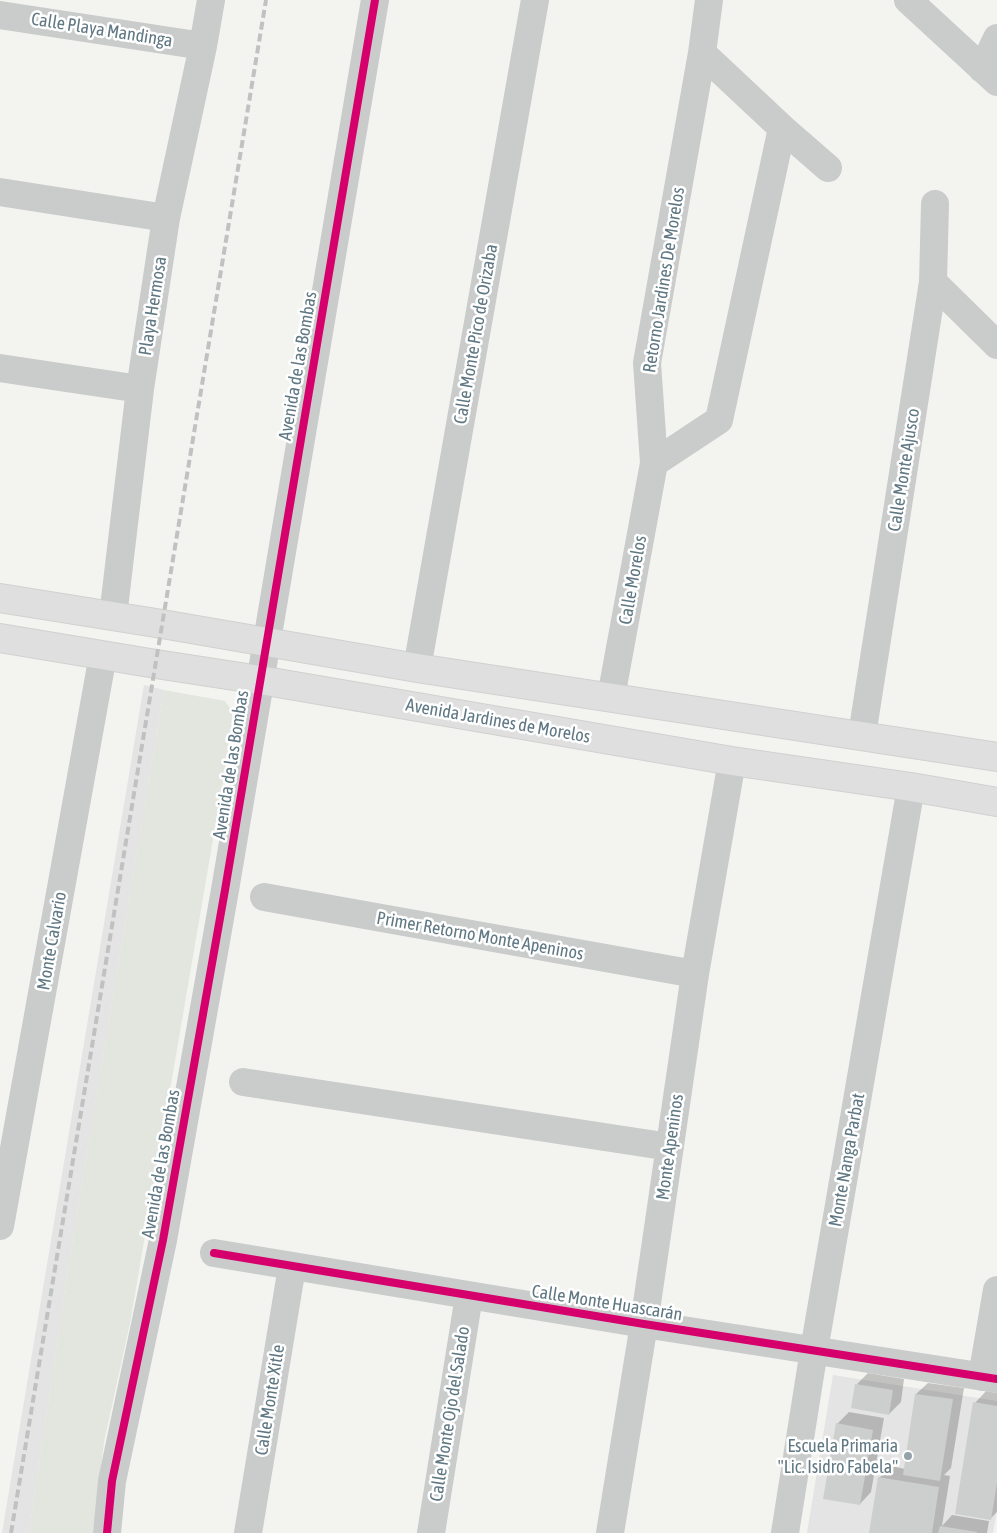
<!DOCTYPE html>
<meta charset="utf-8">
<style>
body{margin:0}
canvas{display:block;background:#f3f3f0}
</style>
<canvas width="997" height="1533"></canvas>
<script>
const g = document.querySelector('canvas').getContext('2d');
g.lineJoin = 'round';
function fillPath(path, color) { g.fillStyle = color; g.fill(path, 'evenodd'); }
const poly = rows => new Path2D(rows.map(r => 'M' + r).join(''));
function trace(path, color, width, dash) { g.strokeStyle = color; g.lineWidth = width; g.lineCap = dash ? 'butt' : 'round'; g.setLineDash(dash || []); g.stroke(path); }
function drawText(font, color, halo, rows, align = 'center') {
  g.font = font + ' "Asap Condensed",sans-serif'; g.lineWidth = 5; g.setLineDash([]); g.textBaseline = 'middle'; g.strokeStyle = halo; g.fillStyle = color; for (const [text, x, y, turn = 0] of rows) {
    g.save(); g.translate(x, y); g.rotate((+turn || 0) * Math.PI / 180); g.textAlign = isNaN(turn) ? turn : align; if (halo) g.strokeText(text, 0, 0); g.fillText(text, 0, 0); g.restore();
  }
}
const built = poly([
 [144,685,164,690,68,1268,29,1533,2,1533],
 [833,1375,997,1401,997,1510,993,1533,807,1533]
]);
const green = poly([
 [164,690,225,701,232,711,233,723,130,1323,104,1442,93,1533,29,1533,68,1268]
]);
const shadow = poly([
 [868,1373,904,1379,901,1402,889,1414,857,1384],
 [928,1383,964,1388,951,1468,944,1475,950,1476,942,1526,952,1515,989,1521,987,1533,870,1533,879,1478,891,1466,905,1469,916,1394],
 [986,1391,997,1393,997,1512,991,1518,975,1403],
 [849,1412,884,1418,871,1492,860,1504,837,1424]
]);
const building = poly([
 [855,1384,893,1390,889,1415,851,1408],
 [915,1394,953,1399,940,1481,903,1475],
 [973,1402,997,1406,997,1483,991,1520,955,1514],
 [836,1423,873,1430,860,1505,823,1499],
 [878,1477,939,1487,932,1533,869,1533],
 [940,1526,977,1532,977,1533,938,1533]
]);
const minor = poly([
 [908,0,997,82],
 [0,15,203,46],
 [702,53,782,128,828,168],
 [982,69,997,38],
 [0,192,166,218],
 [933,282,997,345],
 [0,368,140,389],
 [654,463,719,420,782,128],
 [113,616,140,389,166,218,203,46,211,0],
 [417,668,535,0],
 [611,697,654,463,647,363,702,53,709,0],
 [862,735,933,282,935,204],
 [264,897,695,974],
 [243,1082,670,1147],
 [0,1226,103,655],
 [214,1253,644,1324,997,1379],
 [982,1377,997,1290],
 [107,1533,112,1481,163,1240,225,890,375,0],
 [248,1533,292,1267],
 [431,1533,469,1296],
 [610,1533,644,1324,695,974,732,761],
 [785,1533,814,1350,911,787]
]);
const major = poly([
 [0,598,162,624,417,668,997,757],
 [0,638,156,664,260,680,732,761,911,787,997,802]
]);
const rail = poly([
 [11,1533,266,0]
]);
const cycleway = poly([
 [214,1253,644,1324,997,1379],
 [107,1533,112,1481,163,1240,225,890,375,0]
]);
const markers = [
 [908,1456,5,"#93a3a9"]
];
const streetNames = [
 ["Calle Playa Mandinga",102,30,9],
 ["Retorno Jardines De Morelos",664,280,-81],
 ["Playa Hermosa",153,306,-81],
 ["Calle Monte Pico de Orizaba",476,334,-80],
 ["Avenida de las Bombas",298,366,-80],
 ["Calle Monte Ajusco",904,470,-81],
 ["Calle Morelos",633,580,-80],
 ["Avenida Jardines de Morelos",498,721,10],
 ["Avenida de las Bombas",231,765,-81],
 ["Primer Retorno Monte Apeninos",480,936,10],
 ["Monte Calvario",52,941,-80],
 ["Monte Apeninos",670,1147,-82],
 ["Monte Nanga Parbat",847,1160,-80],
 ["Avenida de las Bombas",161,1164,-80],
 ["Calle Monte Huascarán",607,1303,9],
 ["Calle Monte Xitle",270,1400,-81],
 ["Calle Monte Ojo del Salado",450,1414,-81]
];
const poiNames = [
 ["Escuela Primaria",898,1446],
 ["\"Lic. Isidro Fabela\"",898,1467]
];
fillPath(built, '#e3e4e3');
fillPath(green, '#e3e6de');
fillPath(shadow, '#0003');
fillPath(building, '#cdcfce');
trace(major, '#d0d1d0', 30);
trace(minor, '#cacccc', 28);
trace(major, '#dfdfe0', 28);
trace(rail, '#c0c2c2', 4, [8, 4]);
trace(cycleway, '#d6006c', 8);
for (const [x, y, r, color] of markers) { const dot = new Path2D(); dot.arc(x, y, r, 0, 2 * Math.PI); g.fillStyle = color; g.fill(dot); trace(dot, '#fff', 2); }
drawText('18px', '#607883', '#fff', streetNames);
drawText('18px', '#607883', '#fff', poiNames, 'right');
</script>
